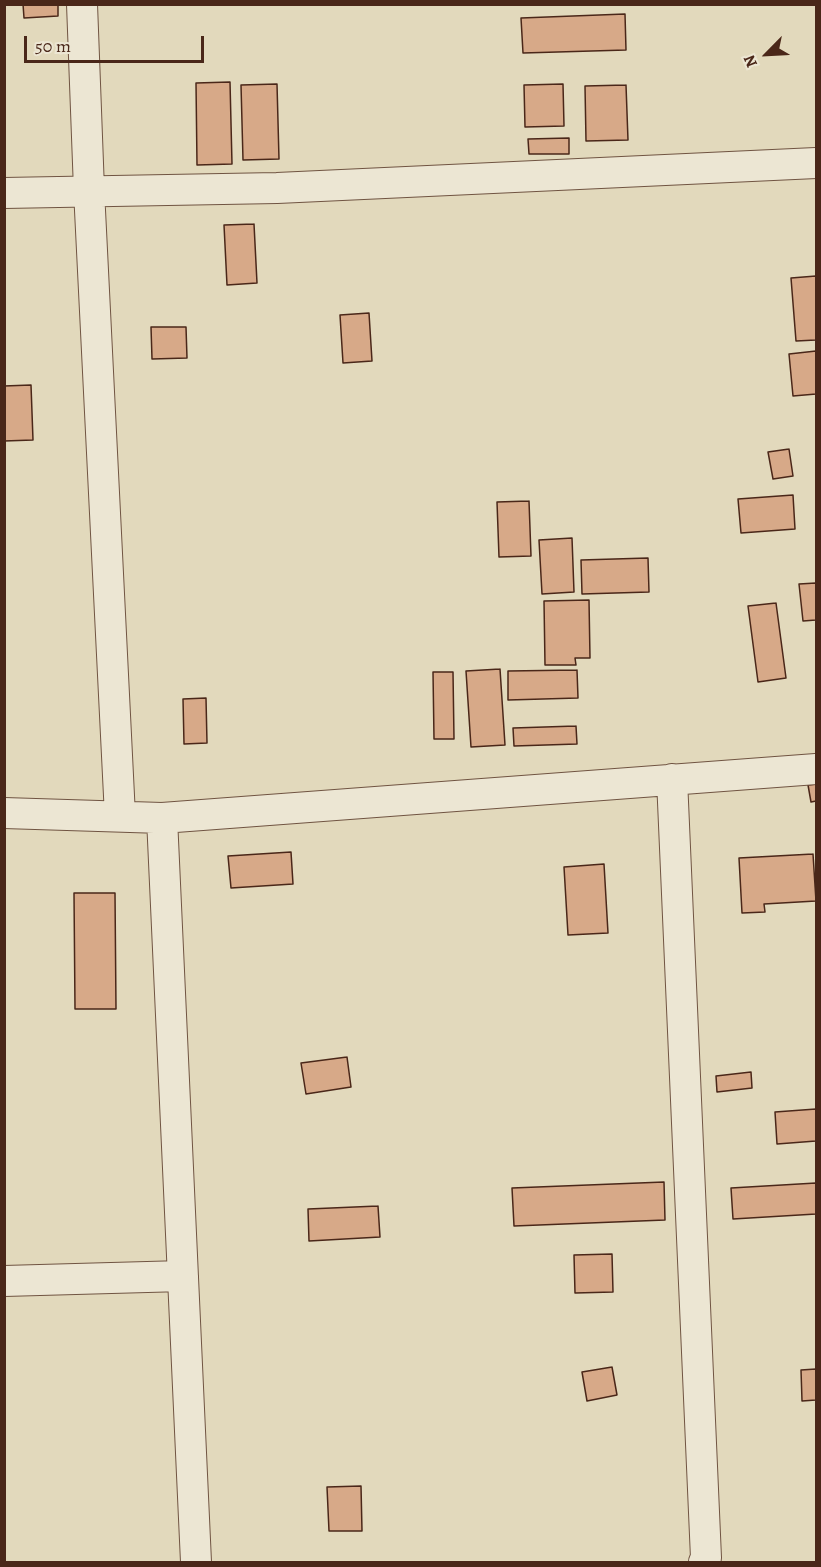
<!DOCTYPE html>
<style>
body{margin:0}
#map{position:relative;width:821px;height:1567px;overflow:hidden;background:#e2d9bc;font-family:Alegreya,serif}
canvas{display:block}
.frame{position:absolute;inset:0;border:6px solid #4a2719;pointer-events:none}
.north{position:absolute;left:737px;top:24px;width:60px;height:60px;-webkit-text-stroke:4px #ece6d3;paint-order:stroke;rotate:246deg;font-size:16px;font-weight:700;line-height:24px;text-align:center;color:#4a2719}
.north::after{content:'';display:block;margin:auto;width:21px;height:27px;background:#4a2719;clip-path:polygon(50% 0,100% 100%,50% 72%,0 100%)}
.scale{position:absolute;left:24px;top:36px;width:180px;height:27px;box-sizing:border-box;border:3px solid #4a2719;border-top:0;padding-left:8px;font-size:18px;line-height:21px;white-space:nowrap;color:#4a2719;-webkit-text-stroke:4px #ece6d3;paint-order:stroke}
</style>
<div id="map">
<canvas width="821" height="1567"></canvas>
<div class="frame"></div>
<div class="north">N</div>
<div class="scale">50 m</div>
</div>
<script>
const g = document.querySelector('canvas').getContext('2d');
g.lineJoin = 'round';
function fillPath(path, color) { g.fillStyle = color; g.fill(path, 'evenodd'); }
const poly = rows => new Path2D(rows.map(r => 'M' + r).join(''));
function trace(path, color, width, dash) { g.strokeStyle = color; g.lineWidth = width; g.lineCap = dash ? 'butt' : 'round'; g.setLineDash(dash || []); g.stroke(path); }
const building = poly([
 [23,4,58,4,58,16,24,18,23,4],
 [625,14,626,50,523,53,521,18,625,14],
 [230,82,232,164,197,165,196,83,230,82],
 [277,84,279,159,243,160,241,85,277,84],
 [563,84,564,126,525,127,524,85,563,84],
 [626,85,628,140,586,141,585,86,626,85],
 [569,138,569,154,529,154,528,139,569,138],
 [254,224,257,283,227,285,224,225,254,224],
 [816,276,816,340,796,341,791,278,816,276],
 [369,313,372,361,343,363,340,315,369,313],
 [151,327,186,327,187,358,152,359,151,327],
 [816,351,816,394,793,396,789,354,816,351],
 [31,385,33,440,4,441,4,386,31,385],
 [789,449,793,476,773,479,768,452,789,449],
 [793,495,795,529,741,533,738,499,793,495],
 [529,501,531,556,499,557,497,502,529,501],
 [572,538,574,592,542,594,539,540,572,538],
 [648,558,649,592,582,594,581,560,648,558],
 [816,583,816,620,803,621,799,584,816,583],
 [589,600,590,658,575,658,576,665,545,665,544,601,589,600],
 [776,603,786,678,758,682,748,606,776,603],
 [500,669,505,745,471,747,466,671,500,669],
 [577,670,578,698,508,700,508,671,577,670],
 [433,672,453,672,454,739,434,739,433,672],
 [206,698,207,743,184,744,183,699,206,698],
 [576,726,577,744,514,746,513,728,576,726],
 [816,784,816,801,811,802,808,785,816,784],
 [291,852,293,884,231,888,228,856,291,852],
 [813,854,816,901,764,904,765,912,742,913,739,858,813,854],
 [604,864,608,933,568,935,564,867,604,864],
 [74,893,115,893,116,1009,75,1009,74,893],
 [347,1057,351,1087,306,1094,301,1063,347,1057],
 [751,1072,752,1088,717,1092,716,1076,751,1072],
 [816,1109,816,1141,777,1144,775,1112,816,1109],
 [664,1182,665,1220,514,1226,512,1188,664,1182],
 [816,1183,816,1214,733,1219,731,1188,816,1183],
 [378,1206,380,1237,309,1241,308,1209,378,1206],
 [612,1254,613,1292,575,1293,574,1255,612,1254],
 [612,1367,617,1395,587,1401,582,1372,612,1367],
 [816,1369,816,1400,802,1401,801,1370,816,1369],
 [361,1486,362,1531,329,1531,327,1487,361,1486]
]);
const minor = poly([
 [82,4,89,190,120,816],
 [4,193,277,188,816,163],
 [672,779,706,1558,704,1562],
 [4,813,162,818,816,769],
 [162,818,196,1562],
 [4,1281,183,1276]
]);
fillPath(building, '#d7a988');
trace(building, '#4a2719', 1.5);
trace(minor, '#705442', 32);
trace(minor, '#ece6d3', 30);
</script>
